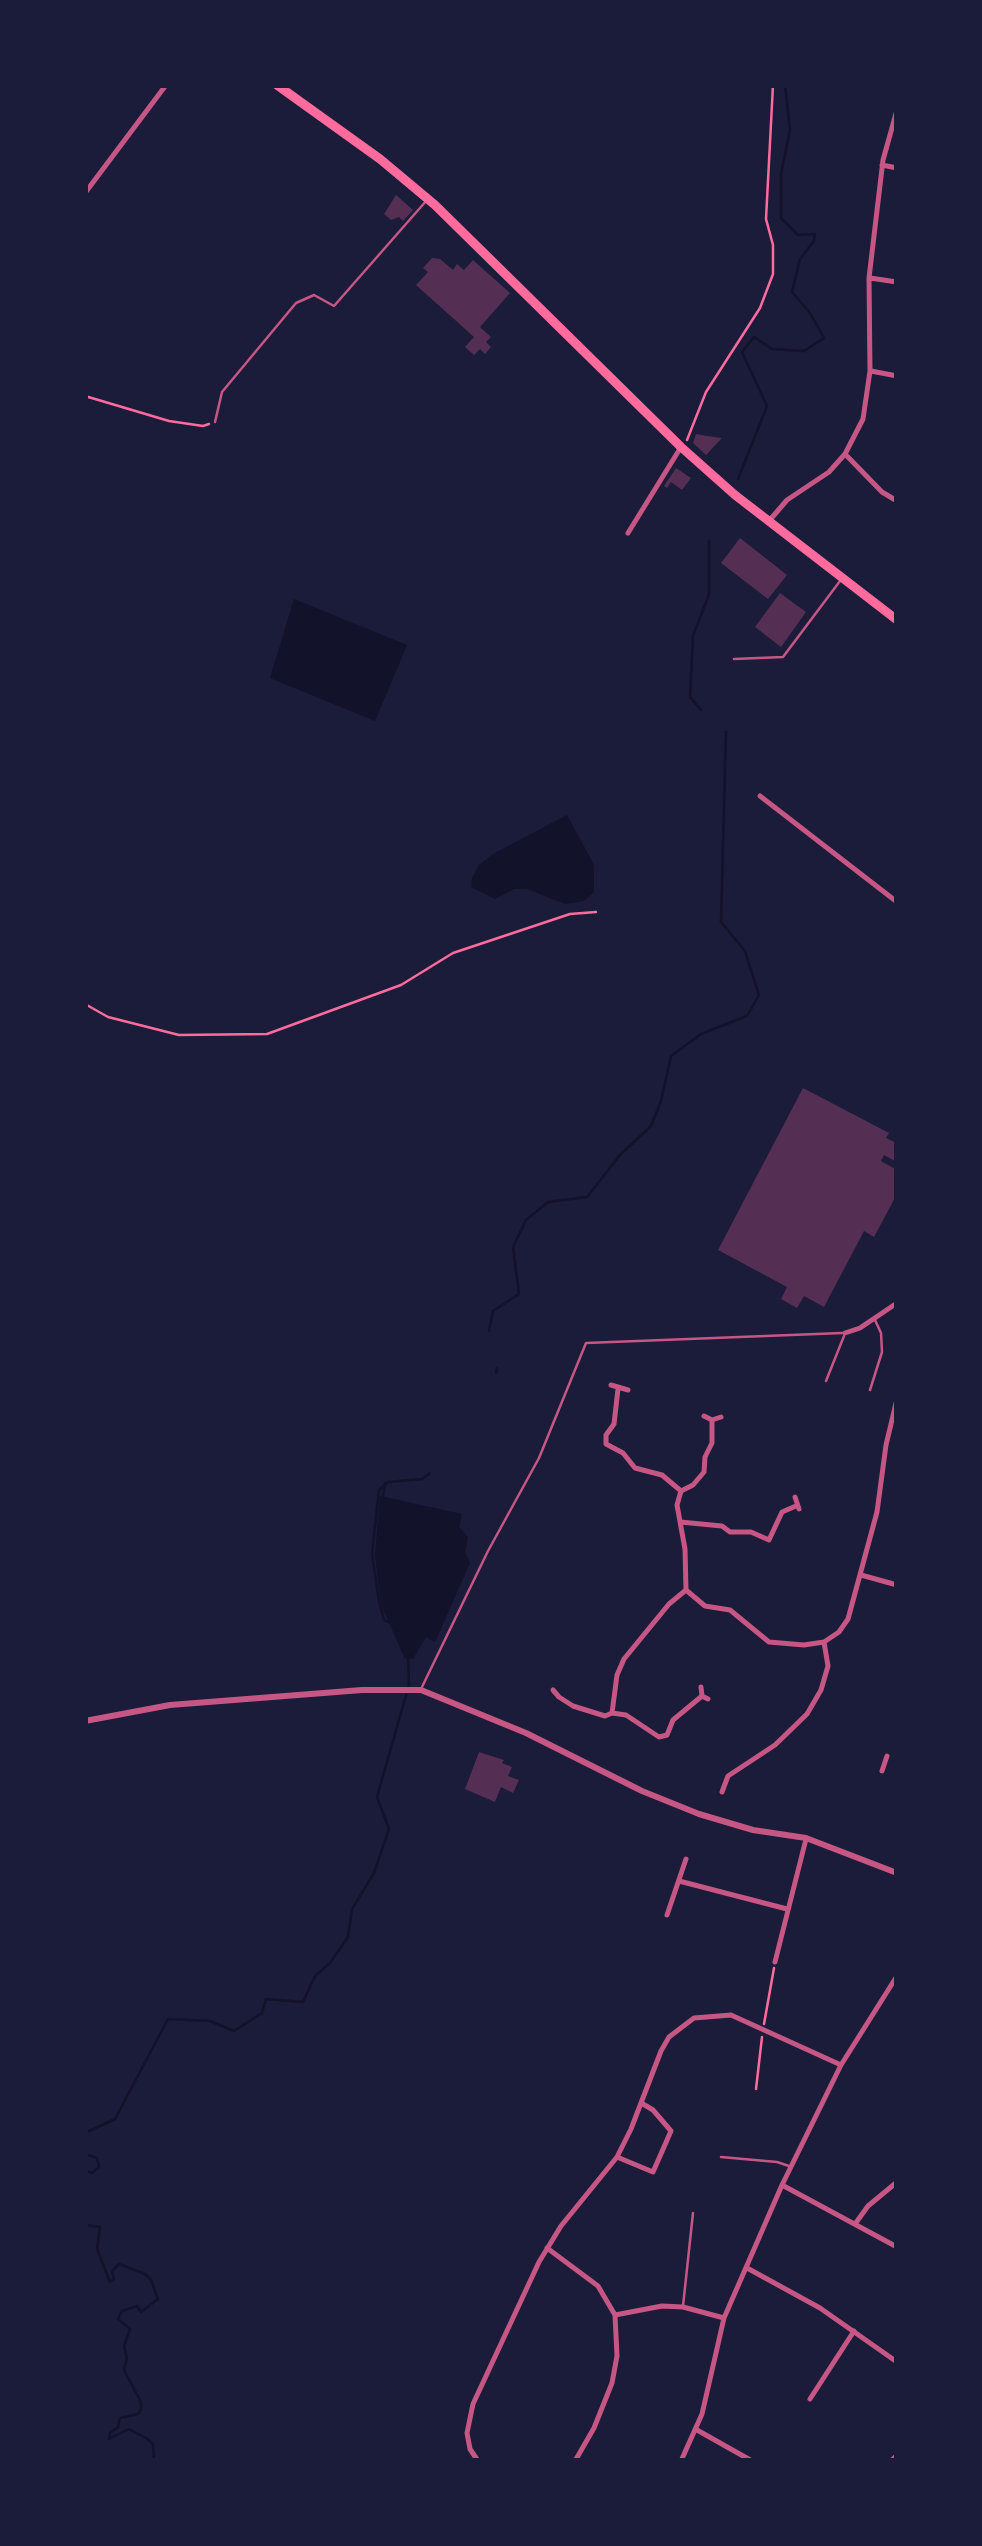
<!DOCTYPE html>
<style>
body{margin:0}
#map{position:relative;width:982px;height:2546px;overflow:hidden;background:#1b1b3a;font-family:Rubik,sans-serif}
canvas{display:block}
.frame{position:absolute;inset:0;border:88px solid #1b1b3a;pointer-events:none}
</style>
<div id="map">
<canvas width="982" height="2546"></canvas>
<div class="frame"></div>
</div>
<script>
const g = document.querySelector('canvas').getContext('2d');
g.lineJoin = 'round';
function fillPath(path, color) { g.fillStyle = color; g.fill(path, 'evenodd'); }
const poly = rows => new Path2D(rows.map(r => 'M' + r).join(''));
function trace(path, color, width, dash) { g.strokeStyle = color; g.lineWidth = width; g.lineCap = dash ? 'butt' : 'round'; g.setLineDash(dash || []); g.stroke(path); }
const water = poly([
 [294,599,407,645,375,721,270,678],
 [567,815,594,865,594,892,584,901,565,904,527,889,514,889,495,899,471,887,472,878,479,865,493,854],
 [380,1496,462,1514,459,1527,468,1537,465,1552,470,1563,435,1642,426,1637,413,1659,405,1659,381,1605,375,1555]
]);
const stream = poly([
 [738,479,767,406,742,352,754,337,772,349,804,351,824,338,810,313,792,292,800,259,814,241,815,234,798,235,781,218,781,174,790,130,785,85],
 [701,710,690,697,693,636,709,594,709,541],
 [489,1331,493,1311,519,1294,513,1247,526,1220,548,1202,587,1197,620,1155,651,1126,661,1101,671,1056,701,1034,747,1016,759,995,745,951,721,922,726,732],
 [496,1373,497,1368],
 [383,1497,385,1483],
 [388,1622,384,1620,379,1601,372,1554,379,1490,388,1482,422,1479,430,1473],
 [85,2133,115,2119,168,2019,210,2021,234,2031,262,2013,266,1999,303,2002,315,1976,330,1963,348,1937,352,1909,374,1873,389,1829,377,1797,409,1685,408,1658],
 [85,2154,97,2158,99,2167,92,2173,85,2170],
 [85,2225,100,2227,97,2249,110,2282,114,2279,112,2271,119,2264,145,2274,151,2280,158,2299,141,2312,137,2306,122,2311,118,2319,130,2329,124,2346,127,2358,124,2370,141,2402,141,2409,138,2414,120,2418,118,2427,110,2433,109,2439,129,2429,146,2438,153,2444,154,2461]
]);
const building = poly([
 [396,195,413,210,403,221,399,217,391,220,384,214],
 [432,258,440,259,453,270,457,264,464,270,473,260,510,293,480,327,491,337,486,342,491,347,485,354,480,349,474,355,465,347,474,337,416,285,428,272,423,268],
 [696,434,707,436,722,438,706,455,693,443],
 [676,468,691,478,682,490,671,482,667,488,664,486],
 [740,538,787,575,768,599,721,563],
 [780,593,806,612,781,647,755,627],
 [803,1088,889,1133,886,1138,897,1143,897,1162,884,1155,881,1161,897,1170,897,1194,874,1237,864,1231,824,1307,804,1296,797,1308,781,1299,787,1287,718,1250],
 [479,1752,504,1760,502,1763,512,1767,508,1776,519,1780,513,1793,501,1787,495,1802,465,1789]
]);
const path = poly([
 [85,396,169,421,203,426,209,424],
 [687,440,706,392,760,308,773,274,773,245,766,219,773,85],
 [85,1004,108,1017,179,1035,267,1034,401,985,453,953,570,914,596,912],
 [764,2024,774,1968],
 [756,2089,762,2037]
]);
const service = poly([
 [215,422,222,392,296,303,314,295,334,306,427,200],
 [734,659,783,657,840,581],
 [826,1381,844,1336],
 [870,1390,882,1352,881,1333,875,1320],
 [422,1687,488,1551,539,1458,586,1343,842,1333],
 [721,2157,777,2162,789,2166],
 [683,2306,693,2213]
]);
const minor = poly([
 [882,165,897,168],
 [85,193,166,85],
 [870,278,897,282],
 [871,371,897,376],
 [845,454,882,492,897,501],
 [769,521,787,500,829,472,845,454,863,419,870,371,869,278,883,160,897,110],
 [628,533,681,447],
 [760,796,897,902],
 [845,1333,860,1328,897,1303],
 [611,1385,628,1390],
 [704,1416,712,1420,721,1417],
 [681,1491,693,1485,704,1472,705,1457,712,1443,712,1420],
 [795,1497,799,1509],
 [680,1522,722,1526,730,1532,751,1532,769,1540,782,1512,796,1506],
 [861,1575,897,1585],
 [686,1590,705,1606,730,1610,769,1642,804,1645,824,1642,839,1632,848,1619,877,1512,886,1445,897,1399],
 [701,1687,702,1696,708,1699],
 [553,1690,559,1697,573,1706,605,1716,612,1713,626,1715,659,1737,667,1735,673,1720,702,1696],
 [612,1713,617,1675,624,1659,669,1604,686,1590,685,1549,677,1505,681,1491,662,1475,635,1468,623,1453,606,1444,606,1435,614,1424,618,1389],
 [882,1771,887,1756],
 [722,1792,728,1776,775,1745,807,1714,821,1690,828,1666,824,1642],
 [679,1881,787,1909],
 [667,1915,686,1859],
 [775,1962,806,1839],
 [617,2157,653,2172,671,2131,653,2110,643,2104],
 [782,2185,897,2247],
 [855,2224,868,2206,897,2182],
 [547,2248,598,2286,615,2315,617,2356,612,2383,594,2428,575,2461],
 [747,2268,820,2308,897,2362],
 [615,2315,662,2306,683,2307,724,2318],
 [810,2399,854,2331],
 [697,2430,752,2461],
 [478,2461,470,2449,467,2433,473,2404,539,2262,561,2226,617,2157,631,2129,661,2051,669,2037,694,2018,731,2015,841,2065],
 [681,2461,702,2414,724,2318,782,2185,841,2065,897,1976],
 [891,2461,897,2455]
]);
const tertiary = poly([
 [85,1721,170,1705,362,1690,421,1690,526,1733,642,1791,699,1814,753,1830,806,1838,897,1873]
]);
const trunk = poly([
 [277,85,380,159,435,205,681,447,735,495,897,620]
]);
fillPath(water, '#12122b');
trace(stream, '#12122b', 2.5);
fillPath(building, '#542f53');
trace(path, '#ff6b9d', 2.5);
trace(service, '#c65784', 2.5);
trace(minor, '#c65784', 5);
trace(tertiary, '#c65784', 6);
trace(trunk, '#ff6b9d', 9);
</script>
